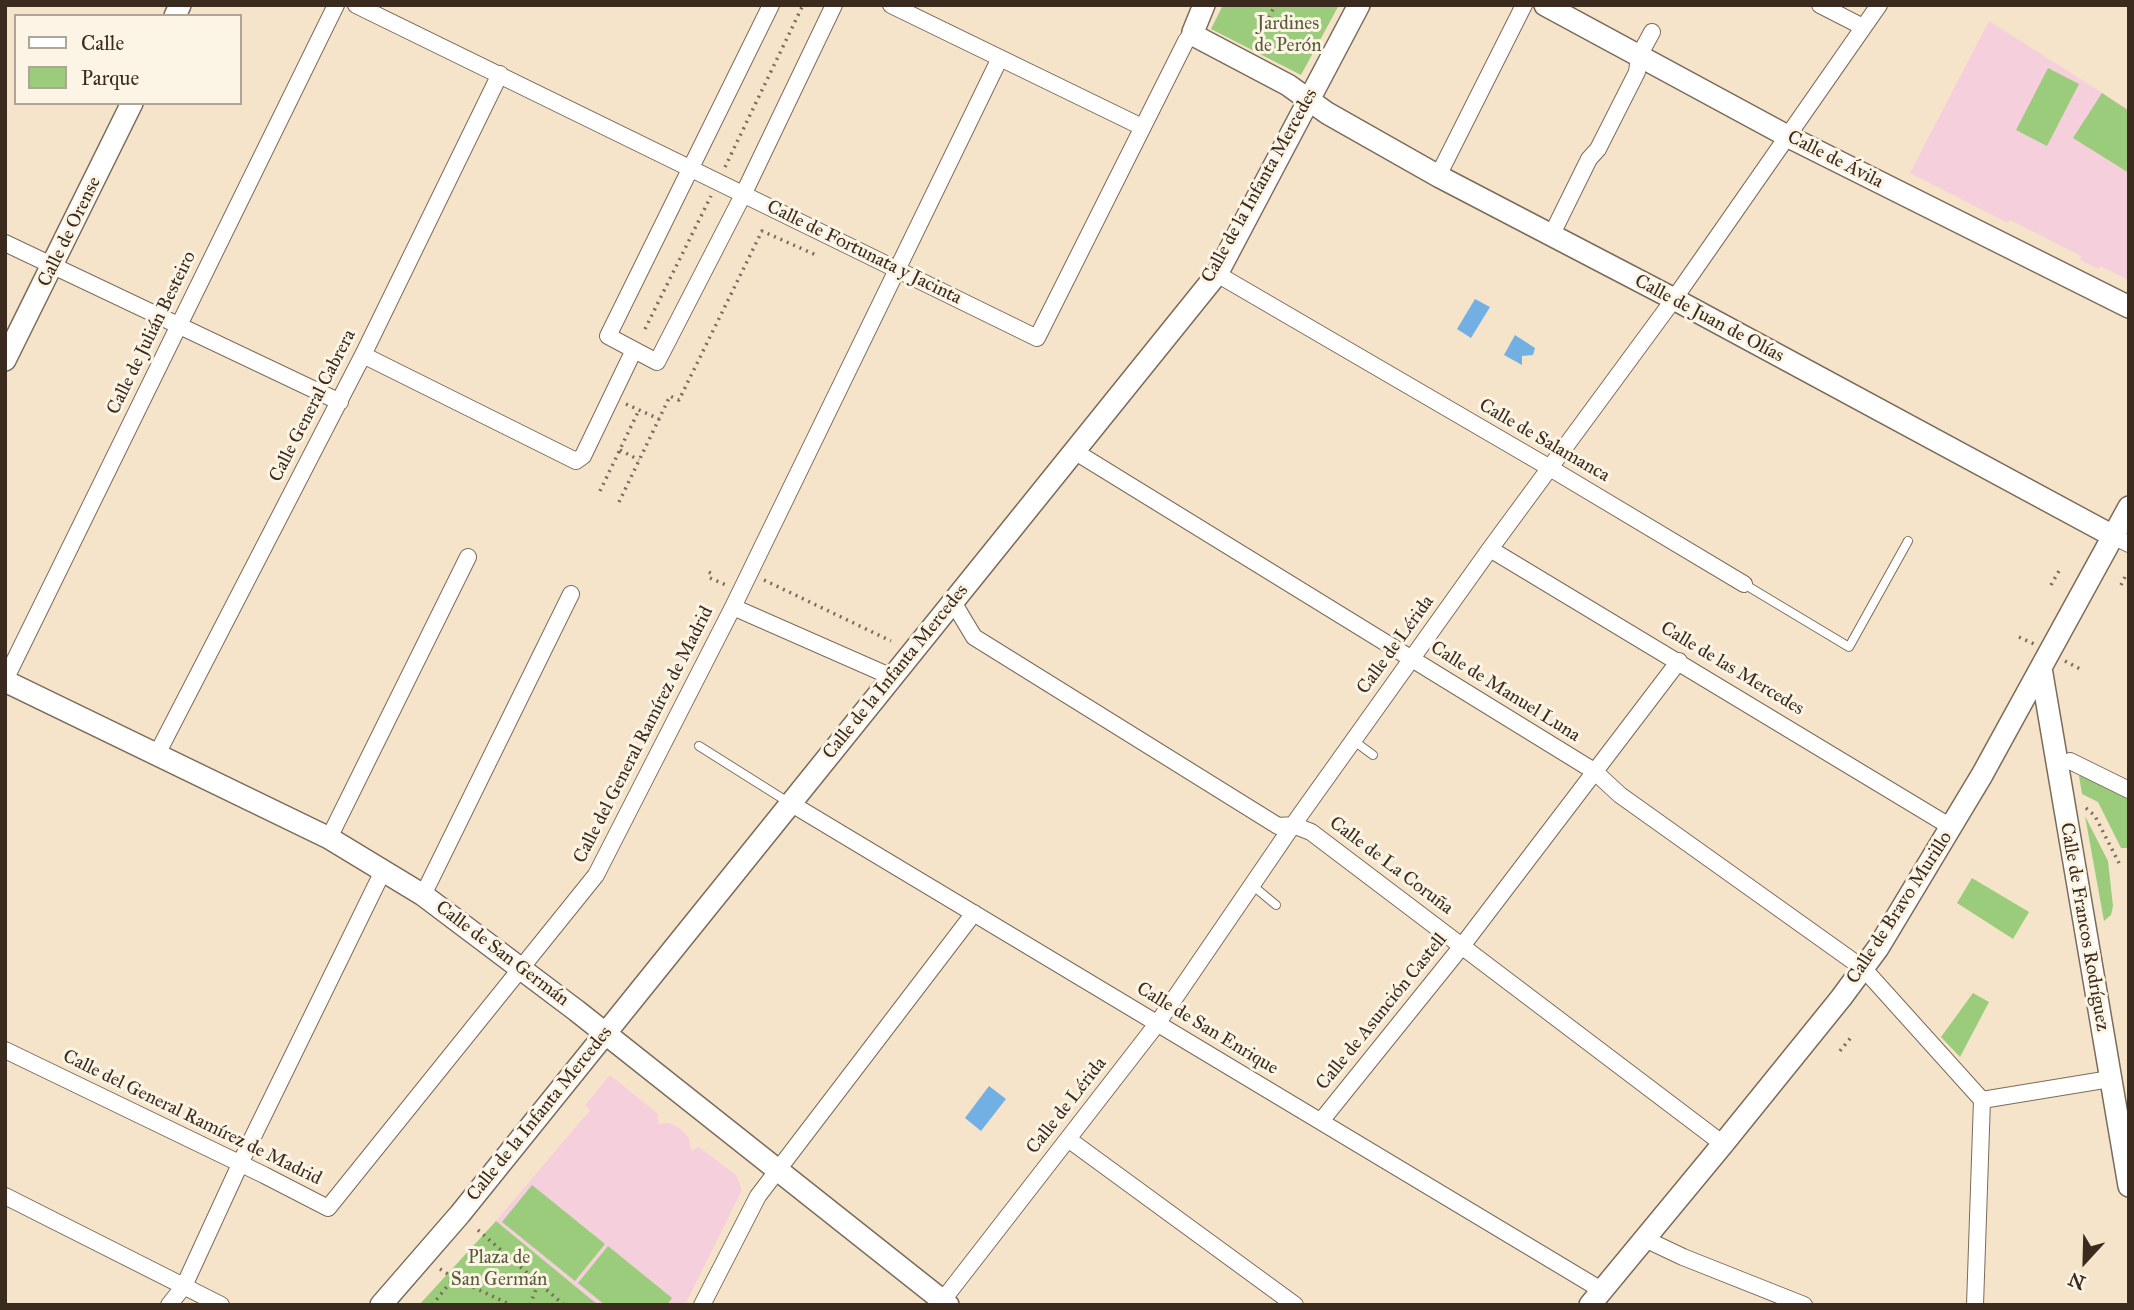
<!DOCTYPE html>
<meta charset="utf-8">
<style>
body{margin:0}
#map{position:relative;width:2134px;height:1310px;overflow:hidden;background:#f6e4ca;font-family:"IM FELL Great Primer",serif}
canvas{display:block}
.frame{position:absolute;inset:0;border:7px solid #3b2a1e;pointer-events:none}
.legend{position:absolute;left:14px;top:14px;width:228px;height:91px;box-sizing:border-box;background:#fcf5e5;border:2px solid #afa495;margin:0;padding:9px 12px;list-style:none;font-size:21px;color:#3b2a1e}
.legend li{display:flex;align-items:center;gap:14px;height:35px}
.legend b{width:35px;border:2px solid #afa495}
.north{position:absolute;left:2050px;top:1226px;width:70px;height:70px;-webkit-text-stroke:5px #fcf5e5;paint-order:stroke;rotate:202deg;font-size:19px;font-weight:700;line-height:28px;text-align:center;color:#3b2a1e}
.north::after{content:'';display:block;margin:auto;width:24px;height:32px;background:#3b2a1e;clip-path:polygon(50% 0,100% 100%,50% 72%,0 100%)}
</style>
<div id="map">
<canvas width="2134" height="1310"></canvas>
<div class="frame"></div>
<ul class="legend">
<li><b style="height:9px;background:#fff"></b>Calle</li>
<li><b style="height:19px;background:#9bcc7b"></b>Parque</li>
</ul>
<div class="north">N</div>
</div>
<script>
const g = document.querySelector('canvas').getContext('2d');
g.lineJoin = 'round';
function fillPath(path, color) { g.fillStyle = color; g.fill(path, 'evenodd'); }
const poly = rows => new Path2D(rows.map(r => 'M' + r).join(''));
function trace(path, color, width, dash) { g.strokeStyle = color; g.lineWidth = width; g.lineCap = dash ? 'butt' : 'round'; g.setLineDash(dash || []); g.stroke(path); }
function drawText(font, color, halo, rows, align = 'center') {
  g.font = font + ' "IM FELL Great Primer",serif'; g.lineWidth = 6; g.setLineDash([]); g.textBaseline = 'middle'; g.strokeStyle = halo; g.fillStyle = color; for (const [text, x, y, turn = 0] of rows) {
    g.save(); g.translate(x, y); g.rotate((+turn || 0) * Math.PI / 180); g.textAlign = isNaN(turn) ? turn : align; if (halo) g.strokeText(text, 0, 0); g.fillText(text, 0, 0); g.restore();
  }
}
const built = poly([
 [1989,21,2129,110,2129,280,2100,266,2098,269,2080,260,2081,256,2010,220,2008,223,1910,173],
 [610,1075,658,1114,658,1124,669,1123,680,1128,689,1138,691,1151,699,1147,736,1175,742,1190,685,1305,598,1305,496,1221,590,1110,585,1105]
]);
const green = poly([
 [1223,5,1339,5,1301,75,1211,29],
 [2048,68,2079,84,2047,146,2016,130],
 [2102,93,2129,111,2129,173,2073,138],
 [2084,774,2129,796,2129,848,2121,848,2098,802,2082,794,2079,776],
 [2085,816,2108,861,2113,906,2111,915,2104,921],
 [1972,878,2029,912,2013,939,1957,903],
 [1973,993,1989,1002,1960,1057,1941,1037],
 [532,1185,605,1244,575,1281,502,1222],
 [496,1221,598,1305,419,1305],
 [608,1246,672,1298,667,1305,605,1305,578,1283]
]);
const water = poly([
 [1475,299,1490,307,1471,338,1457,329],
 [1515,335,1535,348,1533,355,1522,356,1522,365,1504,355],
 [989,1086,1006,1099,981,1131,965,1118]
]);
const path = poly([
 [1257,43,1275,5],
 [725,167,803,5],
 [645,329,711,196],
 [626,404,659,419,670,396,679,400,762,231,816,255],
 [620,450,639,460],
 [600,491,639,410],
 [619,502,659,419],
 [709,572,712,574],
 [710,578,726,585],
 [764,580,891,641],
 [2051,585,2060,569],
 [2121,585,2126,575],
 [2019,637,2034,644],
 [2065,661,2082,670],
 [2086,808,2095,816,2119,863],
 [1840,1051,1852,1036],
 [478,1230,564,1305],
 [440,1269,454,1278],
 [432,1305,454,1278,511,1305],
 [530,1305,538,1284]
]);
const lane = poly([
 [1744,584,1849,647,1908,541],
 [1354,741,1373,755],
 [699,746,788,802],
 [1252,885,1276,905]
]);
const street = poly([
 [356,5,1037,338,1186,41,1193,32],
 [771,5,608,336,657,362,743,195,834,5],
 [891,5,1142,127],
 [1820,5,1863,27],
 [1440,177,1442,168,1524,5],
 [1551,236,1589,159,1598,149,1637,72,1639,56,1652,32],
 [5,243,340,402],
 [1217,274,1550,468,1744,584],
 [363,355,576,461,583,456,634,350],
 [1074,451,1594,771,1620,795,1864,969,1982,1100],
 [2113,536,2129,544],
 [1490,549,1951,827],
 [953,602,974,637,1278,826,1293,825,1311,832,1723,1144],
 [733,607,892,677],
 [5,680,336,5],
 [157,754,363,355,500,74],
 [2070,761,2129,790],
 [790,803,1603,1291],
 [329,838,468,557],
 [423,895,571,594],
 [5,1050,264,1175,328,1208,596,875,733,607,1000,58],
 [1982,1100,2110,1079],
 [1321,1121,1462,946,1679,661],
 [1068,1139,1295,1305],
 [5,1196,221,1305],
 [1645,1239,1683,1257,1804,1305],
 [169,1305,184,1286,247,1149,384,869],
 [702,1305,758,1196,974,913],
 [939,1305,1157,1024,1293,825,1490,549,1674,299,1879,5],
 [1975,1305,1982,1100]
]);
const secondary = poly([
 [1204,5,1193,32,1197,37,1288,85,1327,113,1440,177,1674,299,2113,536],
 [1545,5,1789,137,2129,307],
 [175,16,180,5],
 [5,360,132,103],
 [2041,668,2129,1186],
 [5,681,329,838,423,895,577,1011,948,1305],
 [381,1305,460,1214,1217,274,1359,5],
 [1590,1305,1723,1144,1841,998,1878,948,1982,775,2129,507]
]);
const parkNames = [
 ["Jardines",1288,24],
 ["de Perón",1288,46],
 ["Plaza de",499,1258],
 ["San Germán",499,1280]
];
const streetNames = [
 ["Calle de Ávila",1835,160,27],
 ["Calle de la Infanta Mercedes",1260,186,-61],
 ["Calle de Orense",70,232,-64],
 ["Calle de Fortunata y Jacinta",864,253,26],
 ["Calle de Juan de Olías",1709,319,28],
 ["Calle de Julián Besteiro",152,333,-64],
 ["Calle General Cabrera",313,406,-63],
 ["Calle de Salamanca",1544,441,30],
 ["Calle de Lérida",1396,645,-54],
 ["Calle de las Mercedes",1732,669,31],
 ["Calle de la Infanta Mercedes",896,672,-51],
 ["Calle de Manuel Luna",1505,692,32],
 ["Calle del General Ramírez de Madrid",644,735,-63],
 ["Calle de La Coruña",1391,866,37],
 ["Calle de Bravo Murillo",1900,908,-57],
 ["Calle de Francos Rodríguez",2084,927,80],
 ["Calle de San Germán",502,954,37],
 ["Calle de Asunción Castell",1382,1012,-51],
 ["Calle de San Enrique",1207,1029,31],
 ["Calle de Lérida",1067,1106,-52],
 ["Calle de la Infanta Mercedes",540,1114,-51],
 ["Calle del General Ramírez de Madrid",192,1118,26]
];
fillPath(built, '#f5cfdb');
fillPath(green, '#9bcc7b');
fillPath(water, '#72b0e4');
trace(lane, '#7c6b5a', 10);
trace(street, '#7c6b5a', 18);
trace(secondary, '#7c6b5a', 24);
trace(path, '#7c6b5a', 3.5, [2, 5]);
trace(lane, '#fff', 8);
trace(street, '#fff', 16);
trace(secondary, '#fff', 21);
drawText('19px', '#585b3a', '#fcf5e5', parkNames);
drawText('19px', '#3b2a1e', '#fcf5e5', streetNames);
</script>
